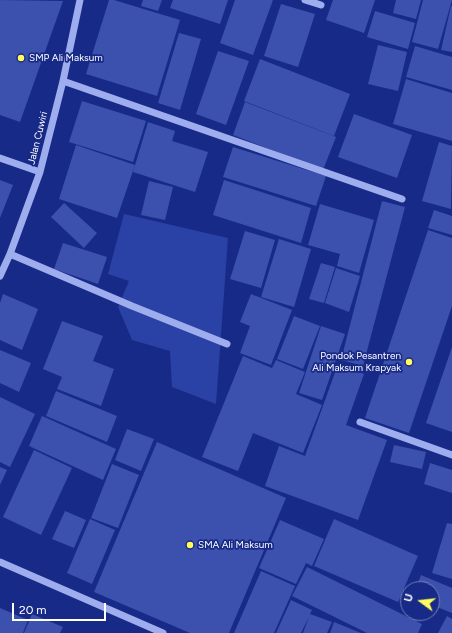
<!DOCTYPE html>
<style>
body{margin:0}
#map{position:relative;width:452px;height:633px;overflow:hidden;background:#182a87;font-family:Figtree,sans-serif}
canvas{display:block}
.north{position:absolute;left:400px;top:581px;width:40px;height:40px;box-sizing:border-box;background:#182a87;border:1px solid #747fb7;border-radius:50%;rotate:285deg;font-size:11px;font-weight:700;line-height:16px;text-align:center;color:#fff}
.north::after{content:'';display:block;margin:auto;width:14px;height:18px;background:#fffc5b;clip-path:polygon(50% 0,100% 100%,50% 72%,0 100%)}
.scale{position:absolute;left:12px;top:603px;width:94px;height:18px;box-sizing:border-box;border:2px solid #fff;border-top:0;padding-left:5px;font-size:12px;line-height:14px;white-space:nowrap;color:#fff;-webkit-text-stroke:3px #182a87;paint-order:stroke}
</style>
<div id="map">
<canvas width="452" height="633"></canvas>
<div class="north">U</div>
<div class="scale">20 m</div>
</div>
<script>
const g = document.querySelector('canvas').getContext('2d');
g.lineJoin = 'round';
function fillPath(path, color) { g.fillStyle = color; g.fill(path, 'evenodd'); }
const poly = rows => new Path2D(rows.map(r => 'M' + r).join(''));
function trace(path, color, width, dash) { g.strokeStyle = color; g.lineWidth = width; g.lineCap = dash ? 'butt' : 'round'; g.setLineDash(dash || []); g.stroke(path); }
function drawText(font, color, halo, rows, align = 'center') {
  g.font = font + ' Figtree,sans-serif'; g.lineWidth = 3.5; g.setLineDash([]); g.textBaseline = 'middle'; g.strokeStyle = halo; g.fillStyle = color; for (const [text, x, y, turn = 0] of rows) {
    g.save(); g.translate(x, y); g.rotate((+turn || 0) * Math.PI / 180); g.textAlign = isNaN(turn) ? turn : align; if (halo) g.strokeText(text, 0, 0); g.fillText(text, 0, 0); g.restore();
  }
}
const green = poly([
 [124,214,228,238,216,404,172,387,170,351,132,340,118,307,129,281,108,274]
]);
const building = poly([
 [0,0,63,1,20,122,0,115],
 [109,0,114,0,180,20,157,96,86,74],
 [143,0,162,0,158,11,141,6],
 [173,0,228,0,220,24,170,8],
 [235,0,273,0,253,55,220,43],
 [333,0,375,0,364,33,326,20],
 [396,0,421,0,416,19,393,13],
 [423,0,452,0,438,49,412,42],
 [281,4,315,14,298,67,264,56],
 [451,6,452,6,452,52,441,50],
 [375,11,415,23,408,49,367,37],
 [179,33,201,39,180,110,158,103],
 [378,45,407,52,398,91,368,84],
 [415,46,452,57,452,90,406,77],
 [218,51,249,61,226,125,196,114],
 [260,59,350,94,334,136,244,101],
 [406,79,452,93,452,141,393,124],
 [82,101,146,121,133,162,69,142],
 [245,102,336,137,323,170,233,135],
 [354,114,412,135,397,178,338,157],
 [148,122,175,131,172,141,208,152,195,192,133,172],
 [439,142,452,146,451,209,422,201],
 [76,145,135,165,117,218,59,199],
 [233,147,326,176,316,206,223,177],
 [0,180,13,185,0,218],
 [224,180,311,208,301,243,213,215],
 [149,181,173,187,165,220,141,215],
 [382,201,405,207,363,366,341,360],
 [64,203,97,233,84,248,51,217],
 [320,204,374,220,359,273,337,266,340,254,308,245],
 [434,210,452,216,452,235,428,228],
 [428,230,452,238,452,306,409,433,365,418],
 [245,231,275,240,261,288,230,279],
 [279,239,311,249,294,307,261,297],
 [63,243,107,257,98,284,54,269],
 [321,263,335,267,324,303,309,299],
 [336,268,360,276,349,312,325,303],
 [3,294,38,309,22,350,0,340,0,303],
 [251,294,292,310,271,365,240,353,250,326,240,322],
 [294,316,320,326,303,369,277,359],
 [62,321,103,336,93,361,114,369,101,406,57,389,62,377,43,369],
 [321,326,345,334,322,400,299,393],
 [452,347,452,432,426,423],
 [0,350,31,363,19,392,0,383],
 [243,356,272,368,276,360,305,372,296,394,322,405,303,453,253,433,238,471,202,457],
 [338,364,364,374,346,425,387,440,358,520,265,486,279,446,305,456],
 [56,391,117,416,107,442,46,416],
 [0,397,35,414,10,467,0,462],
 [42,416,116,449,103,480,29,446],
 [127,429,154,439,141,471,115,460],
 [157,442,286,498,229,633,190,633,94,592],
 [394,445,426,452,422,469,390,462],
 [34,450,72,468,41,535,3,517],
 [430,463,452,470,452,493,424,484],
 [112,464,139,475,118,528,91,518],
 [0,467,7,470,0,485],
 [65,511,86,520,74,548,52,539],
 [90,519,115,530,92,584,67,573],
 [334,519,418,556,398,602,314,566],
 [280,520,324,539,312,566,306,563,296,584,259,568],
 [447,523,452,524,452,579,432,573],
 [307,567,422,624,418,633,367,633,292,596],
 [261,571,295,586,274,633,234,633],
 [421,575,452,588,452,613,432,605,432,589,416,589],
 [291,600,312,610,310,614,332,622,327,633,303,633,309,617,301,633,276,633],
 [0,608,28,620,23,633,0,633],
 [32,614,63,627,60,633,24,633],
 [447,616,452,619,452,633,438,633],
 [334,622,361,633,330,633]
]);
const minor = poly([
 [305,0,321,5],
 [63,81,402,199],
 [0,158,40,172],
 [10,254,132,306,227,344],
 [0,276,10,254,40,172,63,81,80,0],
 [360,422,452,455],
 [0,562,163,633]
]);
const markers = [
 [21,58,4,"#fffc5b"],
 [409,362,4,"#fffc5b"],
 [190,545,4,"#fffc5b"]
];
const poiNames = [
 ["SMP Ali Maksum",29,58],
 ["Pondok Pesantren",401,356,"right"],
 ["Ali Maksum Krapyak",401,368,"right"],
 ["SMA Ali Maksum",198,545]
];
const streetNames = [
 ["Jalan Cuwiri",38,138,-76]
];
fillPath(green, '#2a41a5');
fillPath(building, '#3c50ae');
trace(minor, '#9eaded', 7);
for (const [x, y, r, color] of markers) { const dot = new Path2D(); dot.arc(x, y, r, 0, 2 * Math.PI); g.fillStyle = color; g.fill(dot); trace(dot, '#182a87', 1.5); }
drawText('10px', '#fff', '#182a87', poiNames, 'left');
drawText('10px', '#fff', '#182a87', streetNames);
</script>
